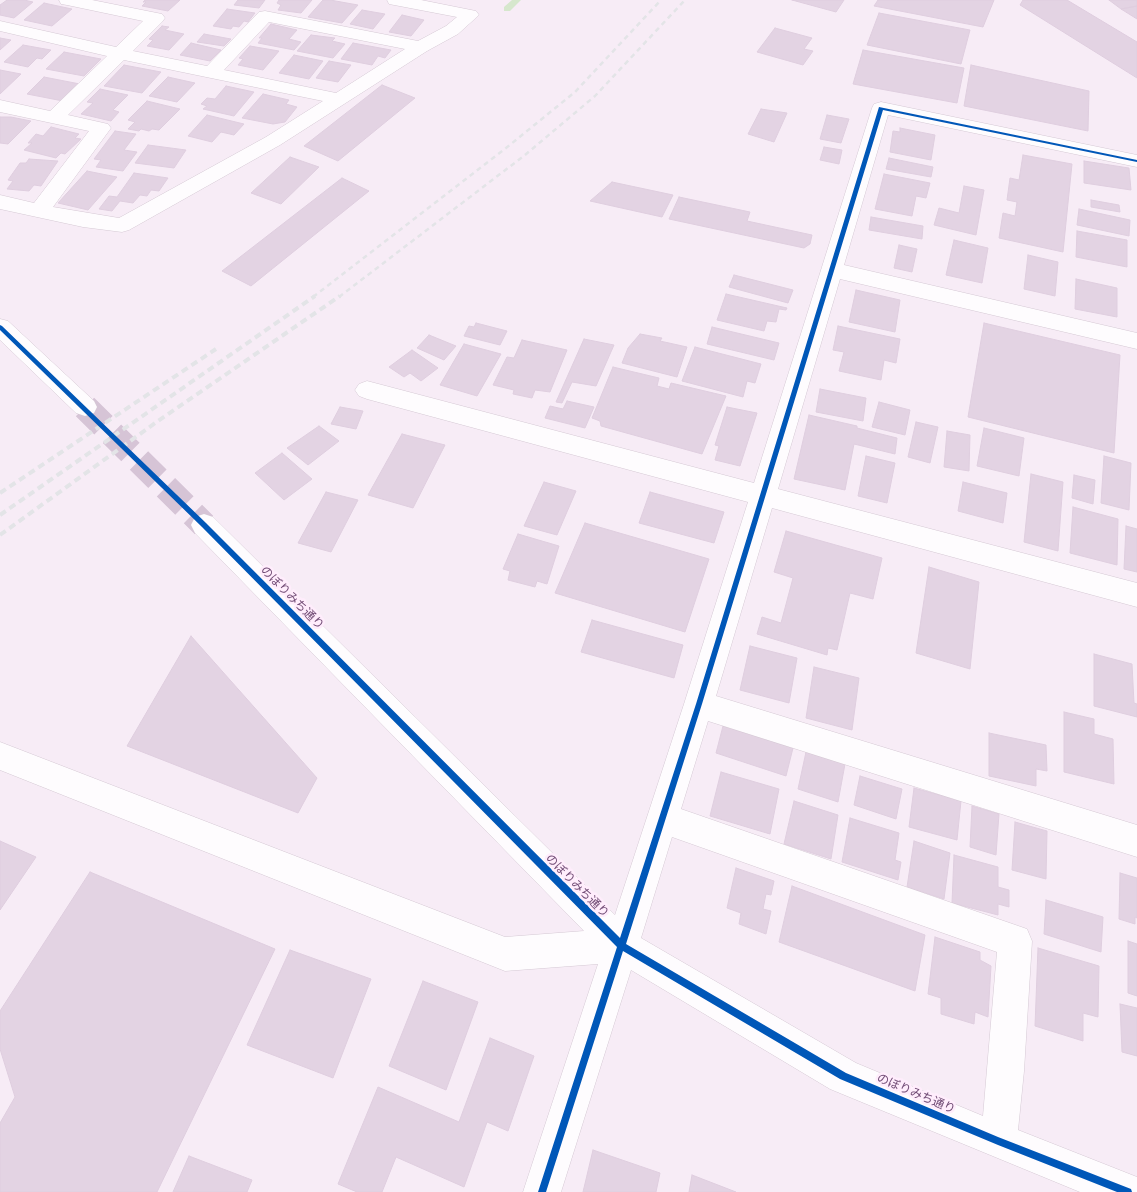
<!DOCTYPE html>
<meta charset="utf-8">
<style>
body{margin:0}
canvas{display:block;background:#f7ecf6}
</style>
<canvas width="1137" height="1192"></canvas>
<script>
const g = document.querySelector('canvas').getContext('2d');
g.lineJoin = 'round';
const poly = rows => new Path2D(rows.map(r => 'M' + r).join(''));
function fillPath(path, color) { g.fillStyle = color; g.fill(path, 'evenodd'); }
function trace(path, color, width, dash) { g.strokeStyle = color; g.lineWidth = width; g.lineCap = dash ? 'butt' : 'round'; g.setLineDash(dash || []); g.stroke(path); }
function drawText(font, color, halo, rows, align = 'center') {
  g.font = font + ' Manrope,"Noto Sans JP",sans-serif'; g.lineWidth = 5; g.setLineDash([]); g.textBaseline = 'middle'; g.strokeStyle = halo; g.fillStyle = color; for (const [text, x, y, turn = 0] of rows) {
    g.save(); g.translate(x, y); g.rotate((+turn || 0) * Math.PI / 180); g.textAlign = isNaN(turn) ? turn : align; if (halo) g.strokeText(text, 0, 0); g.fillText(text, 0, 0); g.restore();
  }
}
const stream = poly([
 [512,0,521,0,510,11,504,11,504,7,512,0]
]);
const building = poly([
 [7,0,24,0,33,2,14,18,0,15,0,5,7,0],
 [145,0,180,0,168,11,142,6,146,2,143,2,145,0],
 [238,0,265,0,259,8,234,5,238,0],
 [279,0,312,0,301,13,278,10,281,5,277,3,279,0],
 [323,0,330,0,358,5,342,23,308,17,323,0],
 [792,0,844,0,836,12,792,0],
 [878,0,994,0,983,27,874,6,878,0],
 [1023,0,1067,0,1137,42,1137,78,1020,5,1023,0],
 [1109,0,1137,0,1137,6,1121,9,1109,0],
 [44,3,72,9,52,26,24,20,44,3],
 [1137,6,1137,19,1121,9,1137,6],
 [227,9,255,13,248,22,244,21,239,27,233,26,231,29,213,26,227,9],
 [362,10,385,14,373,29,350,24,362,10],
 [879,13,970,30,961,64,867,45,879,13],
 [402,15,424,20,411,36,389,32,402,15],
 [271,24,297,30,289,39,301,42,294,50,258,43,262,38,259,38,271,24],
 [162,26,169,27,165,30,184,34,169,50,147,46,153,40,149,39,162,26],
 [775,28,812,38,804,49,813,51,803,65,757,52,775,28],
 [204,34,231,39,224,46,197,42,204,34],
 [311,35,335,38,332,41,345,44,333,58,297,51,311,35],
 [0,38,11,40,0,50,0,38],
 [191,43,221,50,210,61,180,55,191,43],
 [353,43,391,50,385,58,378,56,372,65,341,59,353,43],
 [23,45,51,50,42,59,37,58,28,67,4,62,23,45],
 [250,46,279,51,263,70,238,65,243,59,239,58,250,46],
 [863,50,964,68,957,103,853,84,863,50],
 [64,52,101,59,84,76,46,69,64,52],
 [294,55,323,61,309,79,279,73,294,55],
 [329,61,351,65,338,82,316,78,329,61],
 [124,65,161,72,142,93,104,86,124,65],
 [971,65,1089,91,1088,131,964,106,971,65],
 [0,70,21,74,0,94,0,70],
 [44,77,80,84,63,101,27,94,44,77],
 [168,77,195,83,177,102,149,96,168,77],
 [382,85,415,98,338,161,304,146,382,85],
 [226,86,254,92,234,116,203,109,207,106,201,104,207,98,215,99,226,86],
 [100,89,128,95,113,110,119,112,111,121,81,114,93,103,87,102,100,89],
 [263,94,289,100,286,104,297,107,285,122,273,124,242,118,263,94],
 [147,101,180,109,159,130,152,129,149,131,141,129,139,131,128,129,135,122,128,120,147,101],
 [761,109,787,113,774,142,748,134,761,109],
 [207,115,244,124,234,135,221,132,212,142,188,136,207,115],
 [827,115,849,119,841,143,820,139,827,115],
 [0,117,11,117,31,121,8,144,0,143,0,117],
 [51,127,79,134,75,138,81,139,65,154,61,153,56,158,24,150,32,143,28,143,36,134,43,136,51,127],
 [900,128,935,135,931,160,890,152,893,131,900,132,900,128],
 [115,131,136,134,124,150,137,152,123,171,96,167,101,160,94,159,115,131],
 [148,145,186,150,174,168,135,163,148,145],
 [824,147,842,150,839,164,820,160,824,147],
 [1023,155,1072,164,1063,252,999,238,1003,213,1015,216,1017,202,1007,200,1010,178,1019,180,1023,155],
 [290,157,319,167,281,204,251,193,290,157],
 [889,158,933,167,931,177,886,169,889,158],
 [29,159,58,161,41,186,34,185,29,191,7,189,13,181,8,180,20,163,26,163,29,159],
 [1084,161,1129,168,1131,190,1084,183,1084,161],
 [87,171,117,177,88,210,58,203,87,171],
 [134,173,168,178,159,191,151,190,147,196,140,195,133,203,120,201,112,211,99,209,109,196,117,197,134,173],
 [884,174,930,183,926,198,916,196,912,216,875,209,884,174],
 [342,178,369,191,251,286,222,271,342,178],
 [612,182,673,195,662,217,590,201,612,182],
 [964,186,984,190,976,235,934,225,939,208,959,213,964,186],
 [679,197,750,212,747,221,812,235,810,244,804,248,669,219,679,197],
 [1091,200,1119,205,1120,212,1091,207,1091,200],
 [1079,209,1130,220,1129,236,1077,225,1079,209],
 [871,217,923,226,922,239,869,230,871,217],
 [1077,231,1127,240,1127,267,1076,257,1077,231],
 [954,240,988,248,982,283,946,275,954,240],
 [899,245,917,249,912,272,894,268,899,245],
 [1028,255,1058,262,1055,296,1024,289,1028,255],
 [734,275,793,290,788,303,729,287,734,275],
 [1076,279,1117,288,1117,317,1075,309,1076,279],
 [856,290,900,300,895,332,849,322,856,290],
 [726,294,787,308,786,310,779,309,776,322,767,321,764,331,717,320,726,294],
 [476,323,507,331,500,345,464,336,469,326,474,327,476,323],
 [984,323,1120,355,1114,453,968,417,984,323],
 [838,326,900,339,896,363,884,360,881,380,839,371,844,352,833,350,838,326],
 [712,327,779,343,774,360,707,344,712,327],
 [640,334,662,338,660,341,687,347,677,377,622,363,628,348,640,334],
 [429,335,456,346,444,360,417,348,429,335],
 [584,339,614,345,596,386,572,382,562,403,556,402,584,339],
 [522,340,567,350,550,392,535,390,532,398,513,394,514,390,493,385,507,357,514,358,522,340],
 [464,344,501,354,477,396,440,385,464,344],
 [695,347,761,364,755,383,747,381,743,397,682,381,695,347],
 [412,350,438,368,421,381,410,373,404,377,389,367,412,350],
 [613,367,659,378,657,386,669,389,671,383,726,396,702,454,601,426,600,421,592,418,613,367],
 [820,389,866,398,863,421,816,412,820,389],
 [567,401,594,407,585,428,545,418,550,406,563,409,567,401],
 [879,402,910,410,905,435,872,427,879,402],
 [340,407,363,411,356,429,331,424,340,407],
 [727,407,757,413,740,466,715,460,719,446,715,445,727,407],
 [809,415,857,426,857,428,897,438,895,454,854,444,845,490,794,479,809,415],
 [916,422,938,427,930,463,908,457,916,422],
 [319,426,339,441,308,465,287,448,319,426],
 [984,428,1024,438,1019,476,977,466,984,428],
 [947,431,970,435,969,471,944,467,947,431],
 [402,434,445,445,413,508,368,495,402,434],
 [282,453,312,479,284,500,255,473,282,453],
 [866,456,895,463,887,503,858,496,866,456],
 [1104,456,1131,463,1129,510,1101,503,1104,456],
 [1031,474,1063,482,1058,551,1024,542,1031,474],
 [1074,475,1095,480,1093,504,1072,498,1074,475],
 [544,482,576,491,557,535,524,526,544,482],
 [963,482,1007,493,1003,523,958,511,963,482],
 [326,492,358,500,331,552,298,543,326,492],
 [650,492,724,512,714,543,639,523,650,492],
 [1073,507,1118,519,1117,565,1070,553,1073,507],
 [585,523,709,559,685,632,555,593,585,523],
 [1126,526,1137,529,1137,572,1124,569,1126,526],
 [786,531,882,558,873,599,850,593,837,650,828,648,827,655,757,634,762,617,781,623,793,578,774,572,786,531],
 [518,534,559,546,547,584,537,581,535,587,508,580,510,571,503,569,518,534],
 [929,567,979,582,970,669,916,653,929,567],
 [592,620,683,645,674,678,581,652,592,620],
 [191,636,317,778,298,813,127,746,191,636],
 [750,646,797,658,789,703,740,690,750,646],
 [1094,654,1132,664,1134,703,1137,704,1137,717,1094,706,1094,654],
 [814,667,859,678,852,730,806,718,814,667],
 [1064,712,1094,719,1094,734,1113,739,1114,784,1064,772,1064,712],
 [723,726,793,748,786,776,716,753,723,726],
 [989,733,1046,745,1047,771,1036,769,1036,786,989,776,989,733],
 [806,752,845,764,838,802,798,789,806,752],
 [721,772,779,789,770,834,710,816,721,772],
 [860,776,902,789,896,819,854,805,860,776],
 [914,788,961,801,957,840,909,827,914,788],
 [794,801,838,815,831,859,784,844,794,801],
 [972,806,999,814,996,855,970,847,972,806],
 [850,818,899,833,895,860,901,862,898,880,842,862,850,818],
 [1015,822,1047,831,1046,879,1012,870,1015,822],
 [0,841,36,857,0,910,0,841],
 [914,841,950,853,944,899,907,887,914,841],
 [954,855,998,867,998,887,1009,890,1009,907,998,904,998,915,952,903,954,855],
 [736,868,774,881,771,895,766,894,763,909,771,911,766,934,739,924,741,913,727,908,736,868],
 [90,872,275,949,157,1192,0,1192,0,1123,15,1097,0,1049,0,1011,90,872],
 [1120,873,1137,878,1137,918,1135,917,1135,924,1119,919,1120,873],
 [792,886,925,935,915,991,779,942,792,886],
 [1046,900,1103,917,1101,952,1044,934,1046,900],
 [935,937,980,952,980,960,991,966,988,1017,975,1012,974,1024,941,1014,941,998,928,994,935,937],
 [1128,941,1137,944,1137,996,1128,993,1128,941],
 [1038,948,1099,966,1098,1017,1083,1013,1083,1041,1035,1026,1038,948],
 [290,950,371,979,333,1078,247,1045,290,950],
 [423,981,478,1002,446,1090,389,1066,423,981],
 [1120,1004,1137,1008,1137,1056,1122,1052,1120,1004],
 [490,1038,534,1056,508,1131,487,1122,464,1187,396,1157,382,1192,357,1192,338,1184,378,1087,459,1122,490,1038],
 [593,1150,660,1173,656,1192,583,1192,593,1150],
 [189,1156,252,1180,247,1192,173,1192,189,1156],
 [692,1175,736,1192,689,1192,692,1175]
]);
const minorTunnel = poly([
 [85,407,204,525]
]);
const minor = poly([
 [59,0,92,0,162,14,165,18,162,22,133,51,207,66,259,12,265,11,418,41,446,26,457,17,389,4,387,0,421,0,476,11,479,15,458,34,427,51,280,145,129,230,122,232,83,227,0,209,0,195,34,203,89,131,0,112,0,100,50,111,107,56,0,31,0,21,116,47,143,21,67,5,61,4,59,0],
 [269,22,405,49,336,93,224,70,269,22],
 [124,60,211,78,323,101,266,137,119,218,53,207,111,128,108,124,68,115,124,60],
 [881,102,1137,155,1137,167,888,115,844,265,1137,333,1137,349,840,279,778,489,1137,583,1137,607,772,508,716,696,1137,825,1137,857,708,721,681,809,1027,929,1032,941,1024,1071,1018,1130,1137,1177,1137,1192,1080,1192,830,1089,631,970,561,1192,523,1192,598,964,505,971,0,770,0,742,505,937,584,931,195,533,191,525,195,517,204,514,213,517,615,915,684,704,748,502,367,399,359,396,355,390,359,384,367,381,754,483,872,108,874,104,881,102],
 [672,837,997,952,983,1116,856,1063,641,938,672,837],
 [0,319,8,321,94,401,97,407,94,413,85,416,76,413,0,340,0,319]
]);
const railFar1 = poly([
 [313,297,506,148,575,92,661,0],
 [339,297,525,155,595,96,685,0]
]);
const rail = poly([
 [0,493,216,349],
 [0,515,315,296],
 [0,535,158,421,340,296]
]);
const cycleway = poly([
 [879,107,1137,160,1137,162,883,110,702,704,626,944,846,1073,998,1137,1131,1189,1132,1192,1117,1192,998,1145,840,1079,623,951,546,1192,538,1192,617,947,202,527,0,330,0,325,2,326,206,523,620,938,696,704,879,107]
]);
const streetNames = [
 ["のぼりみち通り",292,598,45],
 ["のぼりみち通り",577,886,45],
 ["のぼりみち通り",916,1094,23]
];
fillPath(stream, '#d6e7cd');
fillPath(building, '#e3d3e3');
trace(building, '#dfcedf', 1);
trace(minorTunnel, '#d6c4d6', 26, [26, 12]);
trace(minor, '#d5c9d4', 1);
fillPath(minor, '#fefcfe');
trace(railFar1, '#e3e4e7', 2.5, [5, 4]);
trace(rail, '#e3e4e7', 4, [7, 4.5]);
fillPath(cycleway, '#0057b8');
drawText('12px', '#714b75', '#ffedfc', streetNames);
</script>
